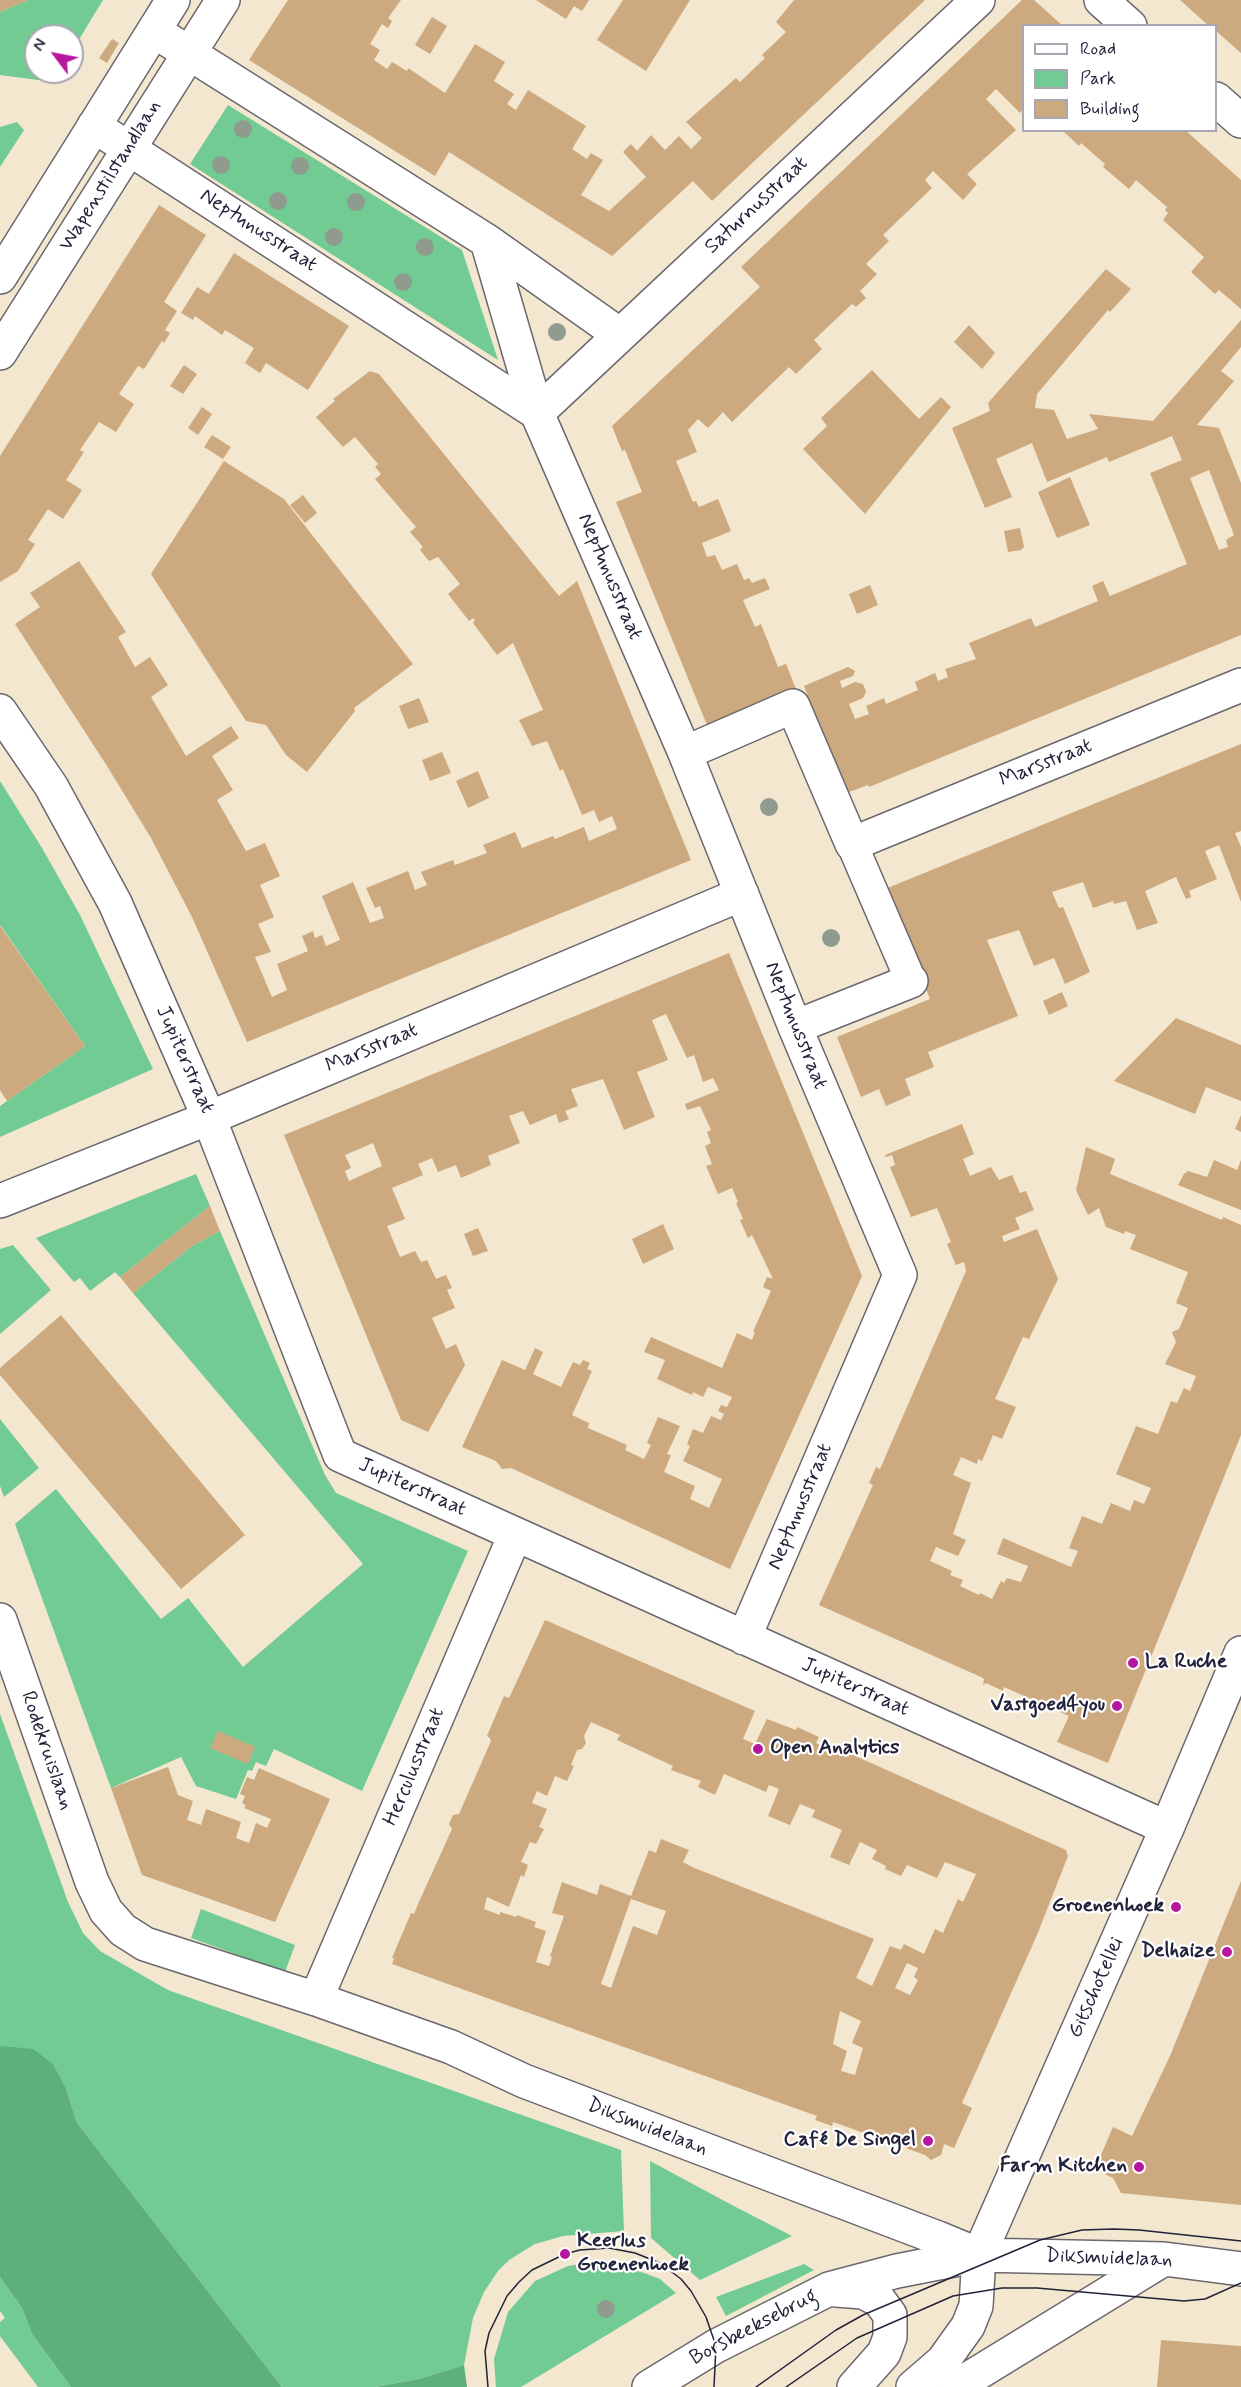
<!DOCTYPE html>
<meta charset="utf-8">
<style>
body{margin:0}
#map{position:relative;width:1241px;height:2387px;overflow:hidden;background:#f3e7cf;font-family:Mynerve,sans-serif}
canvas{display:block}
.legend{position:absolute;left:1022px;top:24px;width:195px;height:108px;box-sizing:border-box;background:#fff;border:2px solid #a7a7b1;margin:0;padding:8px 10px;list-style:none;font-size:18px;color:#22223b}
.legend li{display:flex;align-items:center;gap:12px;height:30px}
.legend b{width:30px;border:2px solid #a7a7b1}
.north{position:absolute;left:24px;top:24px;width:60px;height:60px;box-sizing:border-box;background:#fff;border:2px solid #a7a7b1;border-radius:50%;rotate:302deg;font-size:16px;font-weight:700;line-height:24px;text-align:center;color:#22223b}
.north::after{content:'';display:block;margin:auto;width:21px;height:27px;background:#b5179e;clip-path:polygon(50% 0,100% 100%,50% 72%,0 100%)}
</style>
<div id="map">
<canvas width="1241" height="2387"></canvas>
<ul class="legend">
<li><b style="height:8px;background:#fff"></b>Road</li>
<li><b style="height:16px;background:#72cb92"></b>Park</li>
<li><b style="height:16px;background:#cca97e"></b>Building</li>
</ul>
<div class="north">N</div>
</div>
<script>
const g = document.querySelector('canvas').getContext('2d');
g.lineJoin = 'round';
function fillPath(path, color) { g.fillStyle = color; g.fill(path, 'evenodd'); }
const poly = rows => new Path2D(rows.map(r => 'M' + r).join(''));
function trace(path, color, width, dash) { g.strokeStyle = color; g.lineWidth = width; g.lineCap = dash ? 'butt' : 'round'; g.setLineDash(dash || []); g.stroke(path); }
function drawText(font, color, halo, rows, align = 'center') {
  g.font = font + ' Mynerve,sans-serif'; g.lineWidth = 4.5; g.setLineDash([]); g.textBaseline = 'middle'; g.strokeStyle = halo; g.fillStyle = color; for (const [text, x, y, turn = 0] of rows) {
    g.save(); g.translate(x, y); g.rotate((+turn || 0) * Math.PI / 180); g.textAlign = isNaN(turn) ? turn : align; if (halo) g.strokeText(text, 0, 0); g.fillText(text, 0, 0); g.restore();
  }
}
const green = poly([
 [28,0,103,0,72,51,72,36,36,36,36,72,59,72,53,82,0,75,0,12],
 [228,105,462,250,498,360,190,164],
 [17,122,24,130,0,167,0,127],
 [0,781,42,848,80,915,153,1069,0,1137,0,1106,85,1046,0,925],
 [196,1174,210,1206,120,1277,115,1272,90,1291,80,1278,74,1282,36,1238],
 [220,1231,325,1475,336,1493,468,1551,362,1791,274,1749,266,1766,256,1762,252,1771,248,1770,236,1799,196,1786,181,1757,111,1788,15,1524,56,1489,161,1619,188,1598,243,1667,363,1564,133,1293,192,1246],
 [13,1245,51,1290,0,1334,0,1249],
 [0,1419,39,1468,4,1497,0,1486],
 [0,1714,68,1902,83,1933,100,1951,168,1990,621,2150,624,2231,563,2236,535,2244,509,2260,498,2271,484,2292,473,2318,464,2365,419,2379,375,2387,282,2387,77,2123,66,2089,0,2046],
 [201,1909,295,1945,285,1972,191,1938],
 [650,2161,730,2204,792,2236,700,2280,651,2238],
 [591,2262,617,2265,647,2274,660,2279,676,2293,521,2387,496,2387,494,2359,508,2312,535,2281,568,2266],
 [804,2264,814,2270,726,2316,716,2297],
 [0,2277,22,2308,32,2334,71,2387,38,2387,0,2336,0,2322,5,2318,0,2311]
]);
const forest = poly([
 [0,2046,33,2049,53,2064,66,2089,77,2123,282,2387,71,2387,32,2334,22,2308,0,2277],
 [464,2365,467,2387,375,2387,419,2379]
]);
const building = poly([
 [0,0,28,0,0,12],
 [288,0,401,0,388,18,392,21,388,28,382,24,370,44,380,50,374,60,387,69,392,62,407,71,408,68,445,93,475,44,505,62,494,81,514,94,507,104,516,110,528,90,586,126,572,149,587,159,591,153,603,160,581,195,609,211,646,177,623,152,631,144,637,151,651,135,665,150,679,136,691,149,702,138,686,122,736,78,740,82,765,58,762,55,786,32,776,22,794,0,925,0,712,201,693,181,612,256,449,152,435,176,249,60],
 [536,0,589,0,582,11,574,6,566,19],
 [623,0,690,0,646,71,597,40],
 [1022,0,1034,0,1063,26,1023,26,1023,109,1020,113,996,89,986,99,1016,130,967,174,977,184,963,200,933,171,925,180,932,188,883,235,889,241,866,264,877,274,860,291,866,298,856,307,852,304,814,340,822,349,796,374,789,367,732,422,723,412,708,428,698,419,688,430,697,452,676,461,693,502,696,501,699,507,718,499,731,531,702,543,707,557,715,555,722,570,737,564,744,580,749,578,752,583,765,578,770,589,743,600,755,627,761,624,778,667,786,664,796,689,707,725,616,502,642,492,625,450,622,451,612,426,760,287,741,267],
 [1180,0,1241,0,1241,53,1216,31,1216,26,1209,26],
 [432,17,447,26,430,54,415,45],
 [112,39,119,43,107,63,99,58],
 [1062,130,1185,130,1241,180,1241,309,1219,290,1215,294,1191,272,1204,257,1163,220,1168,213,1165,210,1167,207,1136,180,1129,189,1103,167,1105,164,1081,143,1079,146],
 [159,205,206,235,164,302,177,311,165,330,170,333,164,343,162,341,144,369,138,366,119,394,134,404,116,432,99,422,80,450,84,452,66,480,82,490,63,519,48,509,28,540,35,544,18,571,0,582,0,456],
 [234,253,349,326,308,390,266,363,260,373,245,363,254,348,225,330,222,335,195,316,193,320,181,313,197,287,209,294],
 [1106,269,1131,289,1110,312,1108,310,1037,394,1035,408,1054,410,1067,439,1098,429,1089,414,1153,421,1241,320,1241,347,1221,371,1234,381,1197,425,1219,428,1241,483,1241,635,869,787,868,785,849,792,850,794,847,796,804,686,848,667,855,671,853,676,840,681,842,688,855,682,863,684,866,692,863,698,849,704,855,719,869,714,866,706,884,698,886,704,918,690,915,682,935,673,938,681,948,677,945,669,976,659,969,643,1031,618,1035,627,1098,601,1092,586,1103,581,1110,596,1187,564,1150,473,1182,460,1172,436,1109,462,1107,457,1047,482,1032,443,996,459,1012,497,985,508,952,428,990,411,988,403],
 [1209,470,1234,535,1226,540,1228,547,1219,550,1190,478],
 [969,325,995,353,982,369,954,342],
 [184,365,197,374,183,394,170,386],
 [872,370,919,419,941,397,951,407,865,514,803,449,827,426,821,418],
 [370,371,379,374,559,596,577,581,691,860,247,1042,192,917,151,838,107,766,15,624,40,607,30,593,79,561,126,632,118,637,135,667,150,657,168,685,151,697,186,756,231,726,239,738,212,756,233,790,217,800,246,851,265,843,280,876,260,885,274,917,258,924,271,952,255,957,272,997,287,990,277,964,308,951,302,936,313,931,315,938,322,935,326,946,340,940,322,896,353,882,370,923,384,918,380,906,375,908,366,888,408,871,415,890,427,885,421,872,453,860,455,865,487,853,483,845,515,832,522,848,553,836,555,839,584,827,589,841,617,829,612,816,599,822,594,810,582,815,563,769,560,771,547,741,532,746,519,720,543,710,513,643,497,655,473,623,475,620,473,618,469,621,448,594,460,584,438,557,429,561,420,550,423,547,410,532,416,527,375,479,381,474,375,467,378,464,355,437,343,447,316,417,335,401,333,399],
 [202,407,212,414,198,435,188,428],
 [212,435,231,447,223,459,204,447],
 [224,461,284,499,413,664,354,708,355,711,307,772,286,755,266,725,246,721,151,574],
 [1070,477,1090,525,1057,538,1038,492],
 [303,495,317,513,305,523,290,505],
 [1020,528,1024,547,1021,550,1008,552,1004,531],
 [870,585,878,605,857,614,849,594],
 [419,698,429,722,408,729,399,706],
 [1241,744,1241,831,1235,833,1241,847,1241,902,1219,845,1205,851,1217,879,1189,891,1191,897,1186,899,1176,877,1145,891,1158,923,1137,930,1126,901,1114,904,1113,901,1093,908,1083,882,1052,892,1059,908,1063,907,1090,972,1065,984,1054,958,1034,966,1019,930,987,940,1018,1016,928,1052,934,1067,905,1079,911,1095,886,1106,879,1089,861,1097,837,1037,930,999,885,889],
 [442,752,451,773,430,781,422,760],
 [478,771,489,798,468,808,456,781],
 [0,926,85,1046,7,1101,0,1090],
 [729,953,862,1276,730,1569,511,1468,502,1469,496,1461,462,1447,502,1360,525,1370,535,1348,543,1352,533,1374,561,1387,573,1362,580,1365,583,1360,590,1363,587,1369,592,1371,572,1415,589,1423,588,1428,627,1445,625,1450,644,1459,651,1445,647,1443,658,1417,680,1426,667,1454,671,1455,664,1472,695,1486,690,1499,709,1508,722,1479,683,1461,690,1446,687,1444,693,1429,703,1433,711,1416,721,1420,724,1414,718,1411,721,1405,727,1407,732,1397,708,1387,703,1397,693,1392,692,1395,657,1379,665,1360,644,1352,651,1337,722,1368,737,1333,752,1340,755,1332,753,1332,771,1291,763,1287,767,1277,773,1279,752,1235,748,1238,740,1220,743,1219,736,1203,738,1202,732,1188,718,1194,706,1166,712,1164,705,1146,711,1143,707,1132,711,1130,700,1106,687,1110,685,1104,719,1090,713,1078,703,1082,694,1055,687,1058,666,1014,652,1020,668,1060,637,1072,655,1117,624,1130,603,1079,571,1089,578,1106,565,1111,569,1119,559,1123,556,1114,530,1125,523,1111,509,1116,520,1143,488,1156,491,1165,461,1178,456,1165,438,1172,432,1158,418,1164,423,1175,392,1188,405,1219,387,1226,400,1257,415,1251,421,1262,427,1260,436,1279,446,1275,452,1288,447,1290,455,1308,432,1318,446,1349,456,1344,465,1365,428,1432,401,1420,284,1135],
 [373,1143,382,1166,349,1181,345,1171,351,1168,345,1155],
 [1062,992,1068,1006,1049,1015,1043,1001],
 [1176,1018,1241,1045,1241,1101,1206,1087,1195,1114,1114,1081],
 [1241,1115,1241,1132,1235,1129],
 [962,1124,974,1154,963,1159,970,1176,991,1167,999,1180,1012,1175,1020,1193,1026,1191,1034,1210,1015,1218,1020,1229,1002,1236,1004,1242,1037,1229,1058,1279,1029,1339,1023,1337,995,1399,1016,1407,1002,1439,993,1435,982,1461,978,1459,977,1464,961,1457,953,1475,971,1483,953,1534,966,1540,958,1556,936,1547,930,1561,952,1571,950,1575,963,1580,960,1586,979,1595,980,1593,992,1599,1001,1581,1004,1583,1007,1578,1021,1582,1028,1566,997,1554,1003,1538,1071,1567,1078,1551,1069,1548,1082,1516,1102,1524,1111,1503,1130,1511,1134,1500,1144,1504,1151,1488,1116,1474,1136,1426,1158,1434,1171,1401,1177,1403,1184,1388,1190,1391,1196,1376,1165,1364,1176,1342,1172,1332,1179,1329,1188,1308,1176,1303,1188,1272,1130,1249,1136,1235,1125,1231,1124,1234,1106,1227,1099,1208,1088,1215,1076,1190,1086,1147,1115,1159,1110,1174,1222,1220,1223,1217,1241,1225,1241,1435,1108,1763,1057,1742,1069,1716,1004,1687,1003,1691,986,1683,983,1685,984,1679,981,1677,819,1605,873,1485,869,1483,876,1467,880,1469,966,1271,964,1262,956,1265,947,1244,951,1242,937,1208,911,1217,890,1167,895,1165,892,1155,886,1157,885,1155],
 [1214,1160,1237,1170,1241,1160,1241,1210,1178,1185,1184,1174,1188,1171,1207,1177],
 [210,1206,220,1231,192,1246,133,1293,120,1277],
 [663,1224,674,1249,643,1264,632,1239],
 [478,1228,488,1251,473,1256,464,1234],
 [61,1315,245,1535,181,1589,0,1375,0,1368],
 [545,1620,755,1711,743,1739,755,1744,767,1719,796,1730,797,1727,819,1737,816,1743,822,1746,824,1742,1066,1850,1068,1856,1037,1935,962,2103,972,2108,954,2148,944,2144,941,2155,931,2160,925,2155,839,2124,833,2122,832,2126,815,2120,817,2116,392,1964,394,1958,392,1958,411,1913,414,1914,418,1904,452,1829,449,1824,453,1815,459,1814,491,1741,490,1738,487,1736,504,1696,508,1698,510,1696],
 [591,1722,620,1735,617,1740,673,1766,671,1770,701,1781,698,1787,715,1795,724,1774,766,1792,769,1785,779,1789,768,1816,790,1825,800,1804,815,1810,812,1817,842,1830,830,1857,849,1865,860,1842,877,1850,872,1859,886,1866,885,1869,901,1876,907,1865,937,1878,945,1862,976,1874,963,1902,958,1899,943,1933,935,1929,924,1954,904,1944,901,1950,890,1946,872,1986,856,1978,874,1939,692,1867,683,1862,689,1850,661,1839,656,1853,649,1850,631,1896,600,1884,597,1895,562,1882,552,1913,564,1916,550,1956,552,1957,549,1966,536,1962,546,1931,534,1927,536,1922,517,1915,516,1917,500,1912,500,1915,484,1909,487,1897,509,1907,521,1875,524,1877,528,1865,521,1862,530,1842,536,1844,544,1829,539,1827,547,1809,532,1803,537,1791,547,1796,555,1776,567,1781,574,1766,571,1765,577,1750,582,1749,586,1743,584,1736],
 [631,1899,666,1911,657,1935,633,1926,611,1988,601,1984],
 [907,1963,918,1968,914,1977,918,1980,910,1995,895,1988],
 [840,2011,861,2021,852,2043,863,2048,855,2075,841,2071,847,2051,833,2044],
 [218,1731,255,1747,248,1764,210,1748],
 [168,1767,178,1795,193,1801,187,1820,201,1825,206,1809,241,1822,236,1838,249,1843,256,1823,267,1828,271,1819,244,1808,246,1805,242,1803,245,1796,240,1794,247,1777,254,1780,259,1768,330,1799,275,1922,142,1875,111,1788],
 [1241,1881,1241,2205,1121,2193,1113,2178,1095,2169,1113,2127,1132,2136,1170,2056],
 [1161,2340,1241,2346,1241,2387,1157,2387]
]);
const pedestrian = poly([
 [852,844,911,981]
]);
const minor = poly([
 [1101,0,1130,26],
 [154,31,487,241,537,413,685,753,795,1027,900,1275,744,1638],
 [1216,99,1241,121],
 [94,126,537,413],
 [487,241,620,335],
 [537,413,978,0],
 [0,711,51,786,115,903,209,1118,340,1455,1167,1828],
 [685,753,793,706,852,844,1241,685],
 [795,1027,911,981],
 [0,1201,209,1118,742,894],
 [0,1620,92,1882,106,1911,123,1930,145,1944,316,1999,451,2047,524,2081,938,2238,979,2255],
 [316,1999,515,1535]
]);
const tertiary = poly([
 [0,277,173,0],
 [0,353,223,0],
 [836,2290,863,2292,879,2300,890,2315,890,2337,884,2353,854,2387],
 [649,2387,716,2346,829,2289,897,2271,979,2255,1164,2259,1241,2269],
 [913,2387,943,2361,968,2326,976,2306,979,2255,1167,1828,1241,1653],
 [955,2387,1164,2259]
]);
const tram = poly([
 [488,2387,485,2351,489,2333,507,2296,519,2282,532,2270,565,2254,580,2250,609,2248,635,2253,660,2263,681,2279,691,2291,706,2317,716,2346,714,2387],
 [756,2387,836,2330,863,2315,1040,2240,1082,2230,1114,2229,1139,2230,1241,2241],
 [786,2387,857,2338,953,2296,1002,2288,1037,2288,1184,2301,1205,2299,1241,2283]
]);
const trees = [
 [243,129],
 [221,165],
 [300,166],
 [278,201],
 [356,202],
 [334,237],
 [425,247],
 [403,282],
 [557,332],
 [769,807],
 [831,938],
 [606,2309]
];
const markers = [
 [1133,1663,6,"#b5179e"],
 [1117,1706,6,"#b5179e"],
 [758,1749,6,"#b5179e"],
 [1176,1907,6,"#b5179e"],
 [1227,1952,6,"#b5179e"],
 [928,2141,6,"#b5179e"],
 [1139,2167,6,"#b5179e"],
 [565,2254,6,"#b5179e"]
];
const streetNames = [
 ["Wapenstilstandlaan",111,176,-58],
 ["Saturnusstraat",757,206,-43],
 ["Neptunusstraat",258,231,33],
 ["Neptunusstraat",609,577,67],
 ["Marsstraat",1046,764,-22],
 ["Neptunusstraat",795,1026,68],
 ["Marsstraat",372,1049,-23],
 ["Jupiterstraat",184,1060,66],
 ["Jupiterstraat",412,1488,24],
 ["Neptunusstraat",801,1507,-67],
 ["Jupiterstraat",855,1688,24],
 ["Rodekruislaan",46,1751,71],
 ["Herculusstraat",415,1767,-67],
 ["Gitschotellei",1097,1988,-66],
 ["Diksmuidelaan",647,2128,21],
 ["Diksmuidelaan",1109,2259,2],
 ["Borsbeeksebrug",754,2328,-28]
];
const poiNames = [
 ["La Ruche",1145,1663,"left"],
 ["Vastgoed4you",1105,1706],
 ["Open Analytics",770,1749,"left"],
 ["Groenenhoek",1164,1907],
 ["Delhaize",1215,1952],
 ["Café De Singel",916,2141],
 ["Farm Kitchen",1127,2167],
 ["Keerlus",577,2242,"left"],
 ["Groenenhoek",577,2266,"left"]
];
fillPath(green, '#72cb92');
fillPath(forest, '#5daf7c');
fillPath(building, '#cca97e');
trace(pedestrian, '#6b676f', 33);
trace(minor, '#6b676f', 36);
trace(tertiary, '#6b676f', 36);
trace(pedestrian, '#fff', 30);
trace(minor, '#fff', 33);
trace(tertiary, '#fff', 33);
trace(tram, '#22223b', 1.5);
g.fillStyle = '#8f9b8e';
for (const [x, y] of trees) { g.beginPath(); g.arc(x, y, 9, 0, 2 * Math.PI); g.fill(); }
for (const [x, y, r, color] of markers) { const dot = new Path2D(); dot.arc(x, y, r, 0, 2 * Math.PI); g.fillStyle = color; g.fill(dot); trace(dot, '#fff', 2); }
drawText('21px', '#22223b', '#fff', streetNames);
drawText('bold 21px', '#22223b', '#fff', poiNames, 'right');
</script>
